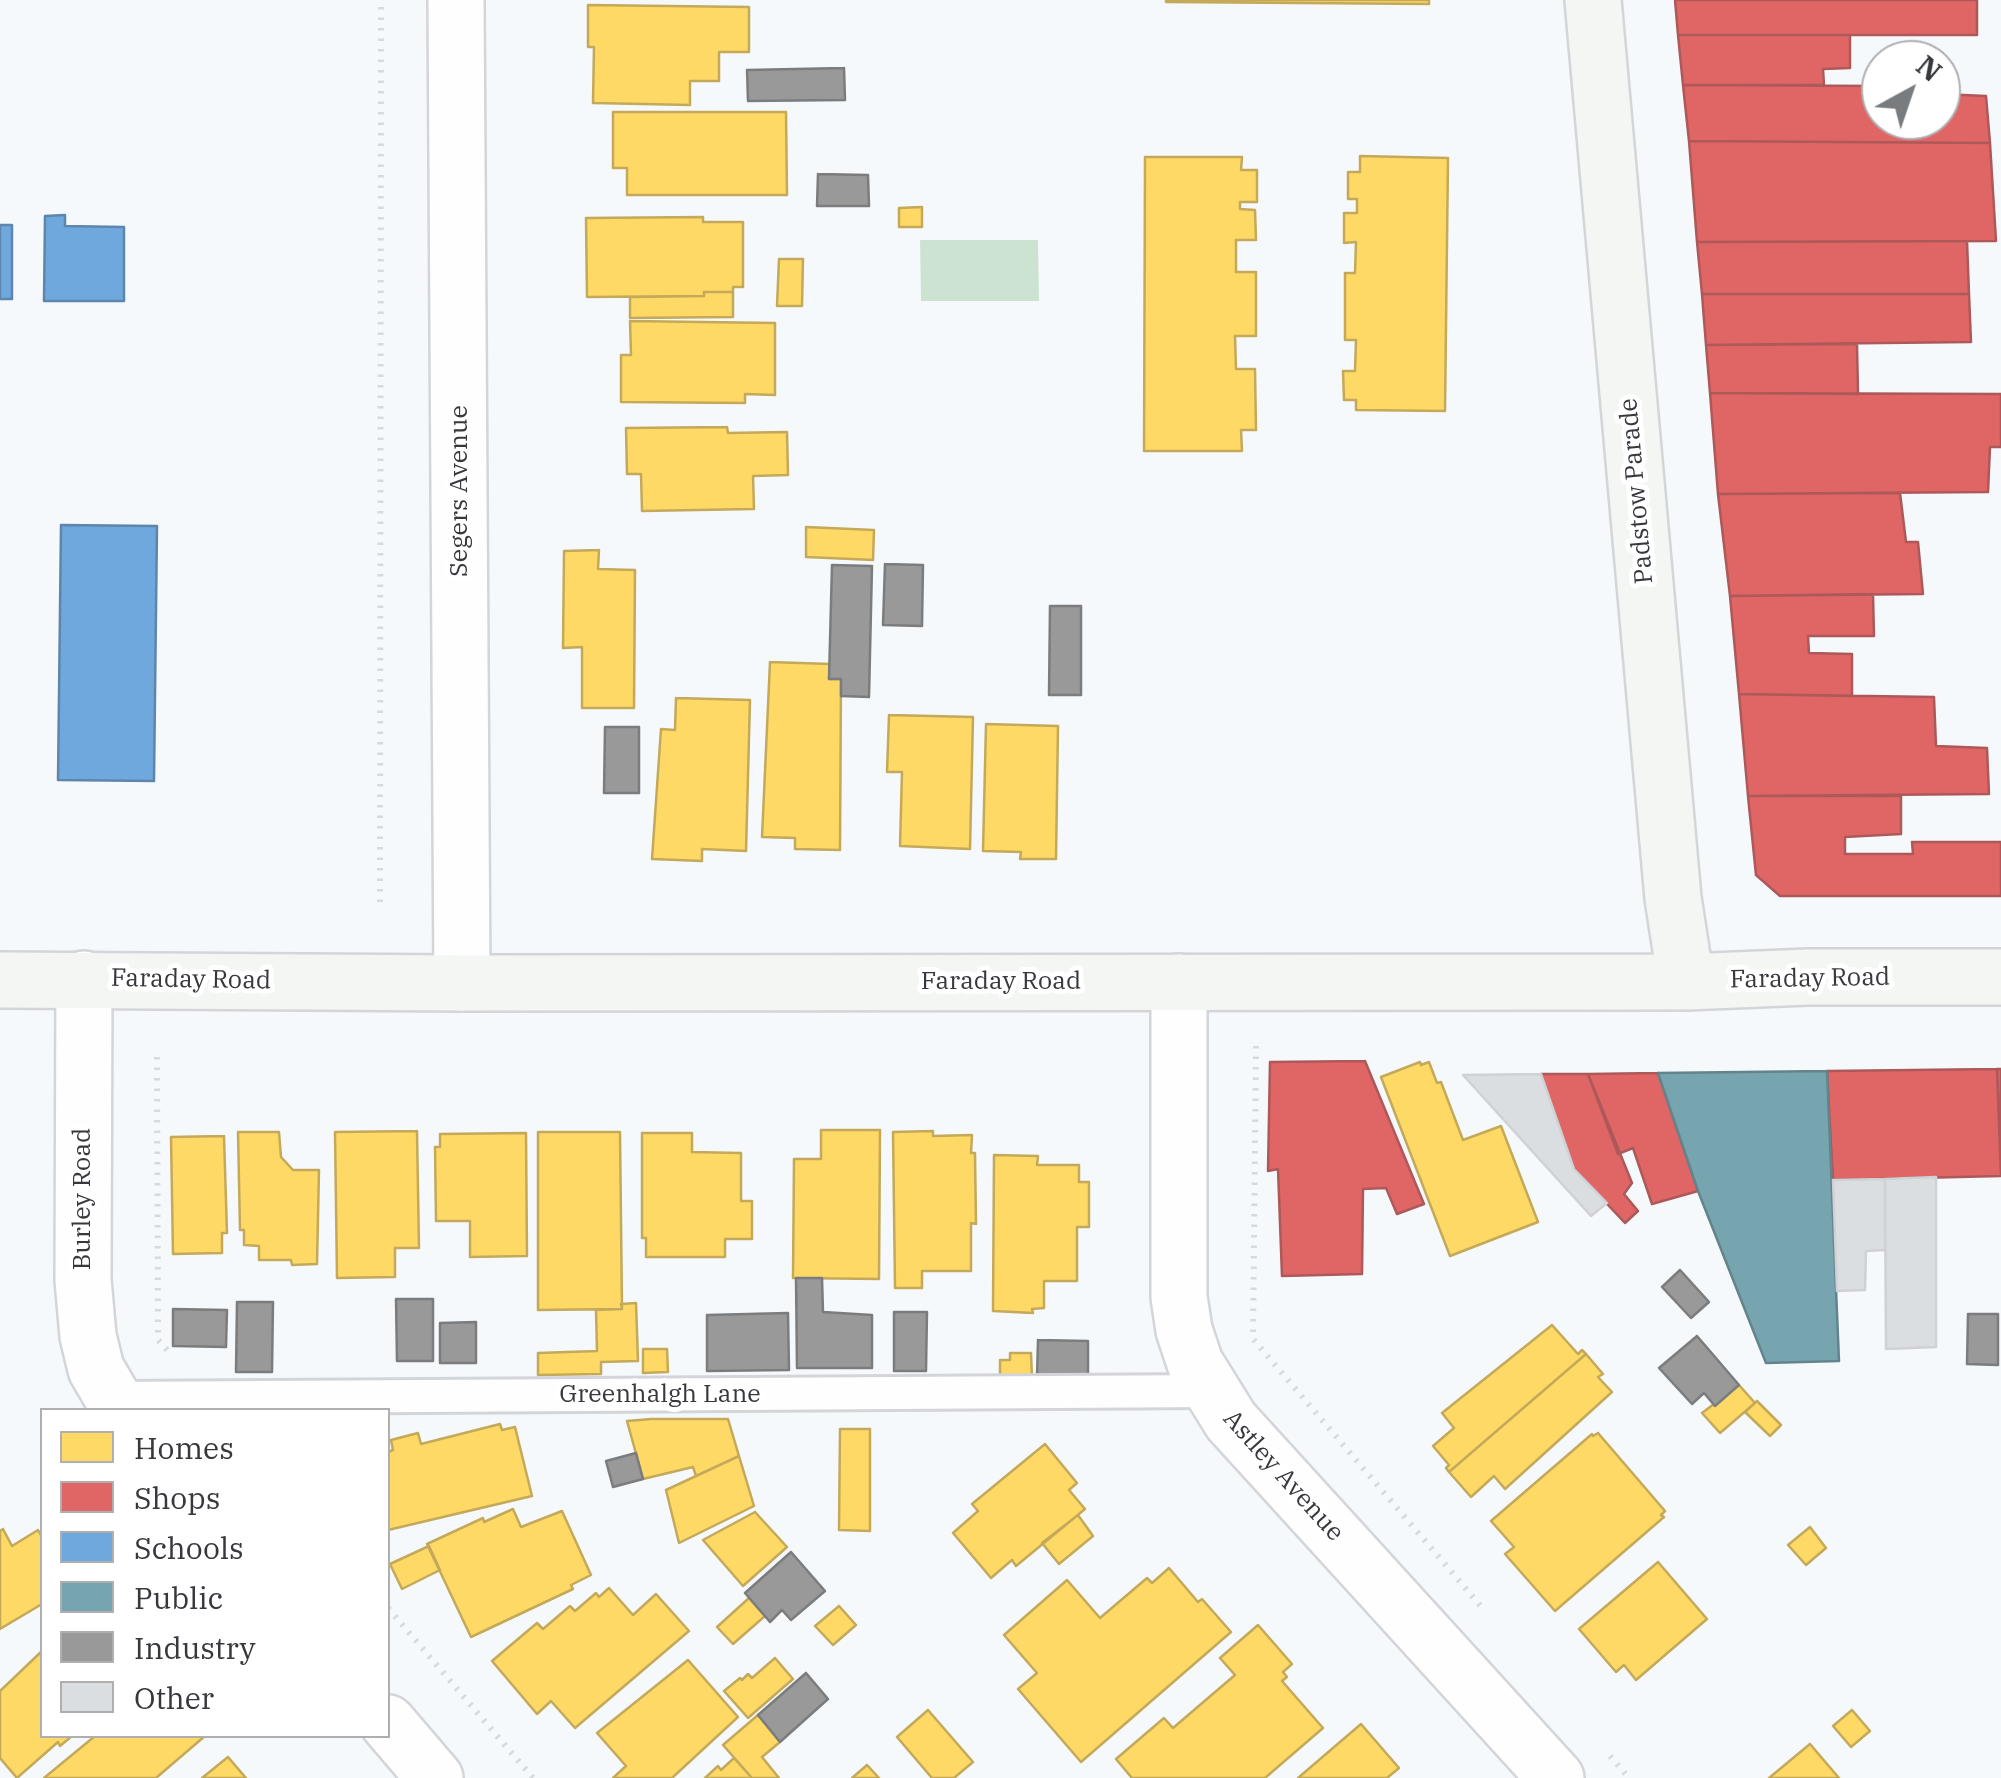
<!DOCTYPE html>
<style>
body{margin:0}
#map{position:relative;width:2001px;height:1778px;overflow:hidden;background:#f6f9fc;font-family:"IBM Plex Serif",serif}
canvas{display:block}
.legend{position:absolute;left:40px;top:1408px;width:350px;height:330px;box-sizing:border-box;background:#fff;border:2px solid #afafb1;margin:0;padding:12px 18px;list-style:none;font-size:30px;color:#36383c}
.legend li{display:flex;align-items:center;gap:20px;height:50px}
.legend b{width:50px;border:2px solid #afafb1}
.north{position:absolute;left:1861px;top:40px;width:100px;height:100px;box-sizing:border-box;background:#fff;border:2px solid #afafb1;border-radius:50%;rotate:40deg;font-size:28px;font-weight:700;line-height:40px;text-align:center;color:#36383c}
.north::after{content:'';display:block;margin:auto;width:35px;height:45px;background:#797c7f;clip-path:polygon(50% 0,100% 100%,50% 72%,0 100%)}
</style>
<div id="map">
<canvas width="2001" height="1778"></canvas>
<ul class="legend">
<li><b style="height:28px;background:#ffd966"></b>Homes</li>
<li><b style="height:28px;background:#e06666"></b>Shops</li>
<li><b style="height:28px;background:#6fa8dc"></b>Schools</li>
<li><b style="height:28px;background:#76a5af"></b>Public</li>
<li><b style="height:28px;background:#999"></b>Industry</li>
<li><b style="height:28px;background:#dbdee0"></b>Other</li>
</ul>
<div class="north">N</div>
</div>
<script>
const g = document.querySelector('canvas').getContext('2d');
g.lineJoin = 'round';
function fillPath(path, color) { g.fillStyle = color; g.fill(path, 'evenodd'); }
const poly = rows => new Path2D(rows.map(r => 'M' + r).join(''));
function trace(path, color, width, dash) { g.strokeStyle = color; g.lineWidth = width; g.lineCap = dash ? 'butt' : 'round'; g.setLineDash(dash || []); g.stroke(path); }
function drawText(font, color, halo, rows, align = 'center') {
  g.font = font + ' "IBM Plex Serif",serif'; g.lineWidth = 10; g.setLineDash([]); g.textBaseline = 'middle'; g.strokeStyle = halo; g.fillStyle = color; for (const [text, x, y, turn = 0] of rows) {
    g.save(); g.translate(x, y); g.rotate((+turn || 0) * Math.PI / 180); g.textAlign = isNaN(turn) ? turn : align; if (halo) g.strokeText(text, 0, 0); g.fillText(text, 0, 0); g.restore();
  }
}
const green = poly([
 [920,240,1038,240,1039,301,921,301]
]);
const homes = poly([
 [1166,0,1429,0,1429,4,1166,2,1166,0],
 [588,5,749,7,749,52,719,52,719,81,690,81,690,105,593,103,594,47,588,47,588,5],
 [613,112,786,112,787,195,627,195,627,168,613,168,613,112],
 [1360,156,1448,158,1445,411,1356,410,1356,400,1344,400,1343,371,1355,371,1356,340,1345,340,1345,273,1355,273,1356,242,1344,243,1344,213,1357,213,1357,199,1348,199,1348,172,1360,172,1360,156],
 [1145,157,1242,157,1241,170,1257,170,1257,202,1240,202,1240,209,1255,210,1256,240,1236,240,1236,272,1256,272,1256,336,1235,336,1236,369,1255,369,1256,430,1241,430,1242,451,1144,451,1145,157],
 [922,207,922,227,899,227,899,208,922,207],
 [703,217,703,222,743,222,743,287,733,287,733,292,704,292,704,296,587,297,586,218,703,217],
 [779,259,803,259,802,306,777,306,779,259],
 [704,292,733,292,733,317,630,318,630,297,704,296,704,292],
 [630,321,775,323,775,395,745,394,745,403,621,402,621,355,631,355,630,321],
 [727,427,728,433,787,432,788,475,753,476,754,509,642,511,641,474,627,474,626,428,727,427],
 [806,527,874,530,873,560,806,557,806,527],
 [599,550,598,569,635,570,634,708,582,708,582,647,563,648,564,551,599,550],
 [770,662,830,664,829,679,841,679,840,850,795,849,795,838,762,837,770,662],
 [676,698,750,700,746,851,702,849,702,861,652,859,661,729,675,730,676,698],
 [889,715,973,717,970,849,900,846,902,772,887,772,889,715],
 [986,724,1058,726,1056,859,1020,859,1021,852,983,851,986,724],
 [1420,1062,1421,1065,1429,1062,1437,1083,1441,1082,1463,1140,1501,1126,1538,1222,1450,1256,1381,1077,1420,1062],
 [821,1130,880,1130,879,1279,793,1278,794,1159,821,1159,821,1130],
 [417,1131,419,1248,395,1248,395,1277,337,1278,335,1132,417,1131],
 [933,1131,933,1136,972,1135,971,1153,975,1153,976,1224,971,1223,971,1271,922,1271,922,1288,895,1288,893,1132,933,1131],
 [238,1132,279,1132,281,1157,293,1170,319,1170,317,1264,292,1265,291,1260,259,1260,259,1246,244,1245,244,1230,240,1230,238,1132],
 [538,1132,620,1132,622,1309,538,1310,538,1132],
 [526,1133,527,1256,470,1257,470,1221,436,1221,435,1147,440,1147,440,1134,526,1133],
 [642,1133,692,1133,692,1152,741,1153,741,1201,752,1201,752,1239,725,1239,725,1257,646,1257,646,1238,642,1238,642,1133],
 [224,1136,227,1233,222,1233,222,1253,173,1254,171,1137,224,1136],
 [994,1155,1038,1156,1037,1165,1079,1165,1079,1182,1089,1182,1089,1227,1077,1227,1077,1281,1044,1281,1044,1308,1032,1309,1033,1313,993,1311,994,1155],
 [636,1303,638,1361,601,1362,601,1374,538,1375,538,1353,597,1351,596,1310,622,1309,621,1304,636,1303],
 [1552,1325,1578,1354,1582,1350,1586,1354,1449,1472,1446,1468,1449,1465,1433,1446,1454,1428,1442,1413,1552,1325],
 [643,1349,667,1349,668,1372,643,1373,643,1349],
 [1010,1353,1031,1353,1032,1377,1000,1378,1000,1360,1010,1360,1010,1353],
 [1586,1354,1603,1374,1598,1377,1612,1392,1505,1489,1494,1476,1471,1497,1449,1472,1586,1354],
 [1739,1385,1755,1403,1720,1433,1702,1413,1739,1385],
 [1757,1401,1781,1425,1770,1436,1745,1412,1757,1401],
 [651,1419,728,1419,739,1456,696,1476,693,1467,643,1479,627,1421,651,1419],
 [500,1424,502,1430,515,1427,532,1496,388,1530,388,1452,393,1450,391,1440,418,1433,421,1444,500,1424],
 [840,1429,870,1429,870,1531,839,1530,840,1429],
 [1598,1433,1665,1511,1661,1515,1664,1517,1555,1611,1505,1554,1514,1547,1491,1521,1592,1434,1593,1436,1598,1433],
 [1045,1444,1077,1483,1069,1490,1085,1509,1016,1566,1012,1560,991,1578,953,1533,978,1511,972,1504,1045,1444],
 [739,1456,754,1506,679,1543,666,1490,739,1456],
 [513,1509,521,1527,562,1511,591,1575,571,1585,573,1589,471,1637,427,1544,483,1518,484,1522,513,1509],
 [755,1512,787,1547,743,1586,703,1540,755,1512],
 [1078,1515,1093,1536,1059,1564,1042,1543,1078,1515],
 [1810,1527,1826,1548,1806,1565,1788,1545,1810,1527],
 [3,1529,12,1546,38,1530,42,1537,42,1604,0,1629,0,1531,3,1529],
 [429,1546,440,1570,402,1589,390,1564,429,1546],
 [1658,1562,1707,1619,1636,1680,1624,1665,1616,1672,1579,1629,1658,1562],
 [1169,1568,1198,1602,1202,1599,1231,1632,1081,1762,1018,1689,1037,1673,1004,1635,1067,1580,1100,1618,1147,1578,1152,1583,1169,1568],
 [609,1588,633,1615,656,1594,689,1631,575,1728,551,1701,537,1714,492,1661,537,1623,543,1629,570,1606,575,1611,596,1593,599,1597,609,1588],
 [749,1598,765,1616,733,1644,717,1627,749,1598],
 [839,1606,856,1625,833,1645,815,1626,839,1606],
 [1258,1625,1292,1664,1283,1672,1287,1677,1282,1681,1323,1728,1265,1778,1132,1778,1116,1759,1164,1718,1173,1728,1235,1675,1220,1658,1258,1625],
 [42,1651,42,1736,72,1736,60,1746,58,1742,17,1778,0,1758,0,1691,42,1651],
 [775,1658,793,1679,748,1718,724,1691,740,1678,742,1680,748,1674,752,1678,775,1658],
 [688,1660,738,1717,672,1778,613,1778,626,1766,597,1733,688,1660],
 [928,1710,973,1762,954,1778,932,1778,897,1737,928,1710],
 [1852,1710,1870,1731,1851,1747,1833,1726,1852,1710],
 [758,1715,780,1742,762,1757,779,1778,752,1778,723,1745,758,1715],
 [1361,1724,1399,1768,1387,1778,1298,1778,1361,1724],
 [95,1736,205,1736,156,1778,44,1778,95,1736],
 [1810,1744,1839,1778,1769,1778,1810,1744],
 [228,1757,246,1778,202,1778,228,1757],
 [734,1758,752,1778,705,1778,718,1766,721,1770,734,1758],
 [867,1765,879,1778,852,1778,867,1765]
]);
const shops = poly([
 [1675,0,1977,0,1977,35,1678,35,1675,0],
 [1678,35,1850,35,1850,68,1823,69,1824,85,1683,85,1678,35],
 [1683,85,1881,86,1881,120,1941,120,1941,94,1986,96,1990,143,1689,141,1683,85],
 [1689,141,1990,143,1996,241,1697,242,1689,141],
 [1967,241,1969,294,1702,294,1697,242,1967,241],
 [1702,294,1969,294,1971,342,1706,345,1702,294],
 [1857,344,1858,394,1710,393,1706,345,1857,344],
 [1710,393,2001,394,2001,447,1990,447,1988,492,1718,494,1710,393],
 [1900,493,1906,542,1918,542,1923,594,1730,596,1718,494,1900,493],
 [1873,594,1874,636,1808,636,1809,653,1852,654,1852,696,1739,694,1730,596,1873,594],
 [1739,694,1934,697,1936,746,1987,748,1989,794,1748,796,1739,694],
 [1748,796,1901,796,1901,834,1845,837,1845,854,1913,854,1912,842,2001,842,2001,896,1780,896,1756,875,1748,796],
 [1365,1061,1424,1204,1397,1214,1386,1188,1363,1189,1362,1274,1282,1276,1278,1169,1268,1171,1270,1062,1365,1061],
 [1997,1069,2001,1069,2001,1161,1997,1069],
 [1997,1069,2001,1176,1833,1180,1827,1071,1997,1069],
 [1658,1073,1698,1191,1652,1204,1633,1148,1618,1154,1588,1074,1658,1073],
 [1541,1074,1588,1074,1632,1183,1624,1194,1638,1211,1625,1223,1574,1169,1541,1074]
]);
const schools = poly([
 [65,215,65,226,124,227,124,301,44,301,45,216,65,215],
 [0,225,12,225,12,299,0,299,0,225],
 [61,525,157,526,154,781,58,780,61,525]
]);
const public = poly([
 [1827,1071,1839,1361,1766,1363,1698,1191,1658,1073,1827,1071]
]);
const industry = poly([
 [844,68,845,100,748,101,747,70,844,68],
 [818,174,868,175,869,206,817,206,818,174],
 [885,564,923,565,922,626,883,625,885,564],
 [832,565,872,566,869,697,841,696,841,679,829,679,832,565],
 [1050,606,1081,606,1081,695,1049,695,1050,606],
 [605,727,639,727,639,793,604,793,605,727],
 [1680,1270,1709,1302,1691,1318,1662,1287,1680,1270],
 [796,1278,822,1278,823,1312,872,1315,872,1368,797,1368,796,1278],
 [396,1299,433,1299,433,1361,397,1361,396,1299],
 [237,1302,273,1302,272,1372,236,1372,237,1302],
 [173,1309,227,1310,226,1347,173,1346,173,1309],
 [894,1312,927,1312,926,1371,894,1371,894,1312],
 [788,1313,789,1370,707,1371,707,1315,788,1313],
 [1968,1314,1998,1314,1998,1365,1967,1364,1968,1314],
 [476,1322,476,1363,440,1363,440,1323,476,1322],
 [1697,1336,1739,1385,1715,1406,1704,1393,1692,1404,1659,1368,1697,1336],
 [1038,1340,1088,1341,1088,1378,1037,1377,1038,1340],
 [636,1453,643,1479,613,1487,606,1461,636,1453],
 [791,1552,825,1591,791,1620,782,1610,770,1622,745,1593,791,1552],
 [806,1673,828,1699,780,1742,758,1715,806,1673]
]);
const building = poly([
 [1541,1074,1574,1169,1607,1203,1591,1216,1463,1075,1541,1074],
 [1936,1177,1936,1347,1886,1349,1885,1179,1936,1177],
 [1885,1179,1885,1250,1866,1251,1865,1290,1837,1291,1833,1180,1885,1179]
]);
const path = poly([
 [380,902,381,0],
 [1256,1046,1253,1339,1484,1610],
 [157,1057,158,1340,169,1352],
 [388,1608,533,1778],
 [1610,1756,1629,1778]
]);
const lane = poly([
 [111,1398,1210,1391]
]);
const street = poly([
 [456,0,462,983],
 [84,979,83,1280,88,1336,96,1369,120,1410],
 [1179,982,1179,1297,1184,1330,1195,1363,1231,1421,1556,1778],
 [388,1723,435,1778]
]);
const secondary = poly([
 [1593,0,1673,898,1686,982],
 [0,980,462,983,1686,982,1808,977,2001,977]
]);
const streetNames = [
 ["Segers Avenue",460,491,-90],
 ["Padstow Parade",1637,491,-95],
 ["Faraday Road",1810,979,-1],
 ["Faraday Road",191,980,1],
 ["Faraday Road",1001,982],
 ["Burley Road",83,1199,-90],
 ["Greenhalgh Lane",660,1395],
 ["Astley Avenue",1283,1476,48]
];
fillPath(green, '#cde3d2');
fillPath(homes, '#ffd966');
trace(homes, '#c3a959', 2.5);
fillPath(shops, '#e06666');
trace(shops, '#ad5859', 2.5);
fillPath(schools, '#6fa8dc');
trace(schools, '#5e86ac', 2.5);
fillPath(public, '#76a5af');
trace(public, '#63848c', 2.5);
fillPath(industry, '#999');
trace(industry, '#7b7c7d', 2.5);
fillPath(building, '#dbdee0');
trace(building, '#cfd1d4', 2.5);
trace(lane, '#d3d5d8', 38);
trace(street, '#d3d5d8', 60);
trace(secondary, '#d3d5d8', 60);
trace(path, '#d8d9da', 6, [2.5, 8]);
trace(lane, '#fefeff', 32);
trace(street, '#fefeff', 55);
trace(secondary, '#f3f6f3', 55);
drawText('25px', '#36383c', '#fff', streetNames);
</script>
